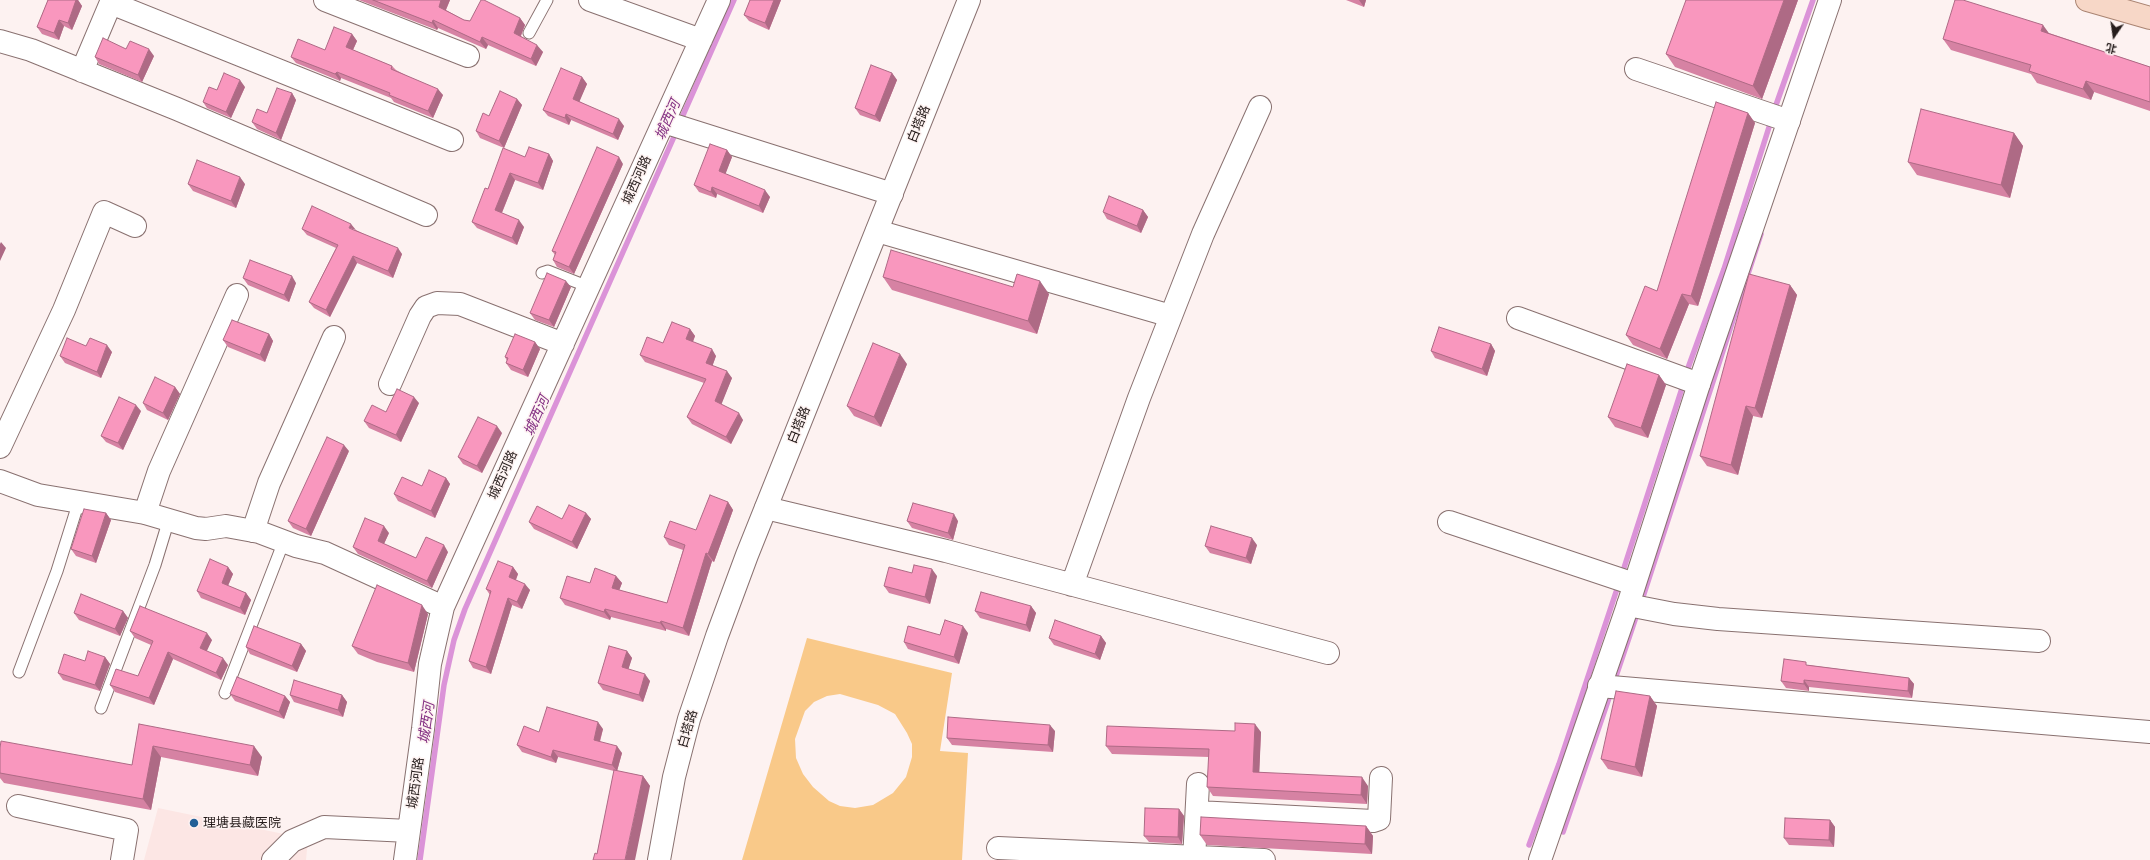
<!DOCTYPE html>
<meta charset="utf-8">
<style>
body{margin:0}
#map{position:relative;width:2150px;height:860px;overflow:hidden;background:#fdf2f1;font-family:Rubik,"Noto Sans SC",sans-serif}
canvas{display:block}
.north{position:absolute;left:2094px;top:16px;width:40px;height:40px;-webkit-text-stroke:3px #fdf2f1;paint-order:stroke;rotate:193deg;font-size:11px;font-weight:700;line-height:16px;text-align:center;color:#261d1c}
.north::after{content:'';display:block;margin:auto;width:14px;height:18px;background:#261d1c;clip-path:polygon(50% 0,100% 100%,50% 72%,0 100%)}
</style>
<div id="map">
<canvas width="2150" height="860"></canvas>
<div class="north">北</div>
</div>
<script>
const g = document.querySelector('canvas').getContext('2d');
g.lineJoin = 'round';
function fillPath(path, color) { g.fillStyle = color; g.fill(path, 'evenodd'); }
const poly = rows => new Path2D(rows.map(r => 'M' + r).join(''));
function trace(path, color, width, dash) { g.strokeStyle = color; g.lineWidth = width; g.lineCap = dash ? 'butt' : 'round'; g.setLineDash(dash || []); g.stroke(path); }
function drawText(font, color, halo, rows, align = 'center') {
  g.font = font + ' Rubik,"Noto Sans SC",sans-serif'; g.lineWidth = 3; g.setLineDash([]); g.textBaseline = 'middle'; g.strokeStyle = halo; g.fillStyle = color; for (const [text, x, y, turn = 0] of rows) {
    g.save(); g.translate(x, y); g.rotate((+turn || 0) * Math.PI / 180); g.textAlign = isNaN(turn) ? turn : align; if (halo) g.strokeText(text, 0, 0); g.fillText(text, 0, 0); g.restore();
  }
}
const built = poly([
 [158,808,308,839,306,860,144,860]
]);
const green = poly([
 [807,638,952,673,940,751,968,753,962,860,742,860],
 [840,694,878,705,895,714,907,733,912,744,912,757,906,777,893,793,873,805,855,808,840,806,829,801,813,787,803,774,796,758,795,739,805,711,814,702,827,696]
]);
const stream = poly([
 [1776,105,1813,0],
 [680,122,734,0],
 [1688,368,1724,269,1770,124],
 [1622,574,1683,385],
 [1641,603,1761,234],
 [1614,682,1638,611],
 [1563,832,1611,692],
 [1529,845,1559,764,1618,586],
 [420,860,444,685,454,640,465,609,677,130]
]);
const lane = poly([
 [529,33,547,0],
 [542,273,548,271,589,287],
 [19,672,57,571,79,501],
 [225,693,284,541],
 [101,708,155,565,169,519]
]);
const street = poly([
 [325,0,468,56],
 [590,0,701,40],
 [111,3,452,140],
 [0,41,31,50,177,109,426,215],
 [1636,69,1789,121],
 [82,71,112,0],
 [664,122,892,194],
 [877,231,1171,316],
 [1518,318,1699,384],
 [390,384,420,316,426,307,437,303,460,304,563,344],
 [0,447,64,310,104,212,135,226],
 [0,481,38,495,145,513,196,528,206,529,226,526,259,532,296,546,325,553,443,607],
 [766,508,946,551,1328,653],
 [145,513,159,471,237,295],
 [1449,522,1634,584],
 [253,531,269,483,334,337],
 [1072,585,1139,398,1203,234,1260,107],
 [1628,605,1674,614,1718,619,2039,641],
 [1599,686,2150,732],
 [18,806,127,830,122,860],
 [1197,812,1373,821,1379,819,1381,778],
 [998,848,1264,860],
 [273,860,292,841,324,827,409,831],
 [405,860,423,729,430,664,443,607,719,0],
 [1194,860,1198,784]
]);
const secondary = poly([
 [659,860,674,777,689,719,717,636,747,555,969,0],
 [1540,860,1628,605,1699,384,1830,0]
]);
const primary = poly([
 [2087,0,2150,18]
]);
const wall = poly([
 [48,0,78,0,82,6,72,30,64,26,59,40,42,34,37,27],
 [359,0,450,0,446,10,464,20,470,21,520,18,525,25,521,36,543,52,536,66,488,45,486,49,438,28,437,30],
 [750,0,781,0,769,30,749,21,744,15],
 [1346,0,1366,0,1364,7],
 [1798,0,1762,99,1675,67,1666,54],
 [2049,33,2150,67,2150,111,2094,92,2091,100,2037,83,2031,74,1951,50,1943,39],
 [352,34,357,41,353,50,392,66,396,70,443,95,433,118,394,102,391,98,341,78,340,81,296,63,291,57,325,50],
 [126,49,154,56,142,82,99,64,95,57],
 [892,73,897,80,880,122,860,115,855,108],
 [582,77,587,84,579,101,624,126,618,140,571,120,569,125,548,116,543,110],
 [245,87,231,118,207,108,203,102,217,90],
 [292,93,296,100,281,140,257,129,252,122,267,113],
 [517,99,522,105,504,148,480,138,476,131,489,116],
 [1748,113,1755,123,1698,306,1689,304,1667,359,1633,345,1626,335,1657,291],
 [2014,133,2023,146,2010,198,1917,175,1908,162],
 [727,150,732,157,725,174,770,197,763,213,717,194,716,198,699,192,694,185],
 [549,154,553,161,543,190,515,180,502,213,524,227,517,245,477,228,472,222,488,189,525,157],
 [623,164,574,274,557,267,553,260,555,255,552,251],
 [188,184,245,184,236,208,193,191],
 [1143,210,1148,217,1141,233,1107,219,1103,212],
 [302,229,356,230,402,254,393,278,357,263,330,317,314,308,309,302,336,248,307,235],
 [883,277,1049,294,1037,334,892,290],
 [243,278,296,283,289,302,248,285],
 [1790,285,1797,295,1762,418,1753,416,1738,475,1707,466,1700,456],
 [571,287,554,327,535,320,530,313],
 [690,329,695,336,693,342,716,356,712,366,732,378,721,404,743,420,731,444,692,424,687,417,704,383,645,362,640,355],
 [269,334,273,341,265,362,228,347,223,340],
 [535,342,540,349,528,377,511,370,506,363,507,361,505,357],
 [1491,344,1495,351,1487,376,1435,358,1431,351],
 [86,346,112,352,101,378,65,363,60,356],
 [907,364,881,427,854,416,847,406],
 [1659,375,1666,385,1648,438,1615,427,1608,417],
 [175,387,180,394,168,420,147,410,143,403],
 [419,403,401,442,369,428,364,421,386,412],
 [141,411,123,450,106,442,101,436],
 [502,433,482,473,463,464,458,457],
 [349,451,311,536,293,528,288,521],
 [446,478,450,484,435,518,398,501,394,494,422,486],
 [728,502,733,510,714,562,712,561,689,636,666,629,666,631,611,617,610,620,565,605,560,598,590,583,616,576,622,583,619,590,667,603,683,550,669,545,664,537,696,530],
 [106,513,111,520,96,563,76,556,71,549],
 [586,513,591,519,577,549,534,529,529,522,562,519],
 [907,521,958,521,953,540,912,528],
 [389,533,384,544,416,558,448,552,432,588,358,554,353,547],
 [1257,545,1251,564,1210,553,1205,546],
 [228,567,233,574,228,586,246,593,251,600,245,615,201,598,197,591],
 [513,567,518,574,516,580,530,590,522,609,512,605,491,674,473,668,469,661,490,595,486,589],
 [912,573,937,576,930,604,889,593,884,586],
 [1031,606,1036,613,1030,632,980,618,975,611],
 [123,611,128,618,120,636,79,620,74,613],
 [428,614,414,672,377,662,358,654,352,646],
 [130,631,212,640,206,651,228,665,221,680,173,659,154,705,115,692,110,685,138,676,151,645,135,638],
 [968,633,959,664,908,649,904,642,940,635],
 [1101,636,1106,643,1100,660,1054,645,1049,638],
 [301,644,306,651,297,672,250,654,246,647],
 [627,651,632,658,628,669,650,681,643,702,603,690,598,683],
 [105,657,110,664,100,691,63,680,58,673],
 [1808,665,1909,678,1914,684,1912,698,1809,687,1809,691,1786,688,1781,681],
 [230,694,285,696,290,702,284,719,235,701],
 [290,695,342,695,347,702,343,717,294,702],
 [1650,696,1657,706,1642,777,1608,769,1601,759],
 [139,724,262,757,258,776,161,757,151,810,4,783,0,778,0,748,132,765],
 [603,729,600,742,622,753,617,771,643,776,650,786,597,854,614,771,558,757,556,763,522,752,517,745,539,732],
 [1055,731,1053,752,952,745,947,738],
 [1235,731,1261,732,1259,772,1368,786,1367,804,1213,796,1207,787,1209,757,1112,754,1106,746],
 [1179,809,1184,816,1182,844,1149,842,1144,836],
 [1830,820,1835,827,1834,847,1789,845,1784,838],
 [1366,826,1373,836,1372,854,1207,845,1200,835]
]);
const shadedWall = poly([
 [76,0,78,0,82,6,72,30,68,23],
 [441,0,450,0,444,14,439,7],
 [774,0,781,0,769,30,765,23],
 [1359,0,1366,0,1364,7],
 [1784,0,1798,0,1762,99,1753,86],
 [520,18,525,25,519,40,514,33],
 [59,20,64,26,59,40,54,33],
 [433,20,438,28,437,30,432,23],
 [2043,25,2051,36,2041,31],
 [352,34,357,41,351,54,346,47],
 [482,37,488,45,486,49,480,42],
 [537,45,543,52,536,66,531,59],
 [149,49,154,56,142,82,138,75],
 [337,72,341,78,340,81,335,74],
 [892,73,897,80,880,122,875,116],
 [582,77,587,84,578,105,573,99],
 [240,80,245,87,231,118,226,112],
 [2086,81,2094,92,2091,100,2083,89],
 [438,89,443,95,433,118,428,111],
 [292,93,296,100,281,140,276,133],
 [517,99,522,105,504,148,499,141],
 [1748,113,1755,123,1698,306,1691,296],
 [566,114,571,120,569,125,565,118],
 [619,119,624,126,618,140,613,134],
 [2014,133,2023,146,2010,198,2001,185],
 [727,150,732,157,724,178,719,171],
 [549,154,553,161,543,190,538,183],
 [619,157,623,164,574,274,569,267],
 [510,173,515,180,500,217,495,210],
 [240,177,245,184,236,208,231,201],
 [712,187,717,194,716,198,711,192],
 [765,190,770,197,763,213,759,206],
 [1143,210,1148,217,1141,233,1137,226],
 [519,220,524,227,517,245,512,238],
 [351,224,356,230,349,228],
 [1,242,6,248,0,261,0,244],
 [398,248,402,254,393,278,388,271],
 [353,256,357,263,330,317,326,310],
 [292,276,296,283,289,302,284,295],
 [566,281,571,287,554,327,549,320],
 [1040,281,1049,294,1037,334,1028,321],
 [1790,285,1797,295,1762,418,1755,408],
 [1682,294,1689,304,1667,359,1660,349],
 [690,329,695,336,691,346,686,339],
 [269,334,273,341,265,362,260,355],
 [535,342,540,349,528,377,523,370],
 [1491,344,1495,351,1487,376,1482,369],
 [107,345,112,352,101,378,97,372],
 [712,349,716,356,711,370,706,363],
 [900,354,907,364,881,427,874,417],
 [727,371,732,378,720,408,715,401],
 [1659,375,1666,385,1648,438,1641,428],
 [175,387,180,394,168,420,163,413],
 [414,397,419,403,401,442,396,435],
 [136,405,141,411,123,450,118,443],
 [1746,406,1753,416,1738,475,1731,465],
 [739,413,743,420,731,444,726,437],
 [497,426,502,433,482,473,477,466],
 [344,445,349,451,311,536,306,529],
 [446,478,450,484,435,518,431,511],
 [728,502,733,510,714,562,708,554],
 [106,513,111,520,96,563,92,556],
 [586,513,591,519,577,549,572,542],
 [954,514,958,521,953,540,948,533],
 [384,526,389,533,382,548,378,541],
 [1252,538,1257,545,1251,564,1246,558],
 [444,545,448,552,432,588,427,581],
 [706,553,712,561,689,636,683,628],
 [228,567,233,574,226,590,222,583],
 [513,567,518,574,514,584,509,577],
 [932,569,937,576,930,604,925,597],
 [616,576,622,583,617,596,612,588],
 [525,584,530,590,522,609,517,602],
 [246,593,251,600,245,615,240,608],
 [508,598,512,605,491,674,486,667],
 [422,605,428,614,414,672,408,663],
 [1031,606,1036,613,1030,632,1026,625],
 [605,609,611,617,610,620,604,612],
 [123,611,128,618,120,636,115,629],
 [661,621,666,629,666,631,660,623],
 [963,626,968,633,959,664,954,657],
 [207,633,212,640,205,655,200,648],
 [1101,636,1106,643,1100,660,1095,654],
 [301,644,306,651,297,672,292,666],
 [627,651,632,658,627,674,622,667],
 [168,652,173,659,154,705,149,698],
 [105,657,110,664,100,691,95,685],
 [223,658,228,665,221,680,216,673],
 [645,674,650,681,643,702,639,695],
 [1909,678,1914,684,1912,698,1908,691],
 [1804,680,1809,687,1809,691,1804,684],
 [342,695,347,702,343,717,338,710],
 [285,696,290,702,284,719,279,712],
 [1650,696,1657,706,1642,777,1635,767],
 [598,722,603,729,598,747,594,740],
 [1255,724,1261,732,1259,780,1253,772],
 [1050,725,1055,731,1053,752,1048,745],
 [153,746,161,757,151,810,143,799],
 [254,746,262,757,258,776,250,765],
 [617,746,622,753,617,771,612,765],
 [553,750,558,757,556,763,551,757],
 [643,776,650,786,635,860,625,860],
 [1362,777,1368,786,1367,804,1361,795],
 [1179,809,1184,816,1182,844,1178,837],
 [1830,820,1835,827,1834,847,1829,840],
 [1366,826,1373,836,1372,854,1365,844]
]);
const building = poly([
 [48,0,76,0,68,23,59,20,54,33,37,27,48,0],
 [373,0,441,0,439,7,464,20,470,21,481,0,484,0,520,18,514,33,537,45,531,59,482,37,480,42,433,20,432,23,373,0],
 [750,0,774,0,765,23,744,15,750,0],
 [1686,0,1784,0,1753,86,1666,54,1686,0],
 [1955,0,1963,0,2043,25,2041,31,2150,67,2150,102,2086,81,2083,89,2029,71,2031,65,1943,39,1955,0],
 [334,27,352,34,346,47,392,66,391,69,438,89,428,111,389,95,390,93,337,72,335,74,291,57,298,39,325,50,334,27],
 [103,38,126,49,130,41,149,49,138,75,95,57,103,38],
 [871,65,892,73,875,116,855,108,871,65],
 [561,68,582,77,573,99,619,119,613,134,566,114,565,118,543,110,561,68],
 [224,73,240,80,226,112,203,102,209,87,217,90,224,73],
 [277,88,292,93,276,133,252,122,257,109,267,113,277,88],
 [500,91,517,99,499,141,476,131,483,113,489,116,500,91],
 [1716,102,1748,113,1691,296,1682,294,1660,349,1626,335,1645,286,1657,291,1716,102],
 [1921,109,2014,133,2001,185,1908,162,1921,109],
 [710,144,727,150,719,171,765,190,759,206,712,187,711,192,694,185,710,144],
 [529,147,549,154,538,183,510,173,495,210,519,220,512,238,472,222,485,188,488,189,503,148,525,157,529,147],
 [597,147,619,157,569,267,553,260,556,252,552,251,597,147],
 [197,160,240,177,231,201,188,184,197,160],
 [1109,196,1143,210,1137,226,1103,212,1109,196],
 [312,206,351,224,349,228,398,248,388,271,353,256,326,310,309,302,338,245,302,229,312,206],
 [891,250,1013,287,1017,274,1040,281,1028,321,883,277,891,250],
 [250,260,292,276,284,295,243,278,250,260],
 [547,273,566,281,549,320,530,313,547,273],
 [1749,274,1790,285,1755,408,1746,406,1731,465,1700,456,1749,274],
 [232,320,269,334,260,355,223,340,232,320],
 [672,322,690,329,686,339,712,349,706,363,727,371,715,401,739,413,726,437,687,417,706,379,640,355,647,337,663,343,672,322],
 [1439,327,1491,344,1482,369,1431,351,1439,327],
 [515,334,535,342,523,370,506,363,508,358,505,357,515,334],
 [67,338,86,346,90,338,107,345,97,372,60,356,67,338],
 [873,343,900,354,874,417,847,406,873,343],
 [1627,364,1659,375,1641,428,1608,417,1627,364],
 [155,377,175,387,163,413,143,403,155,377],
 [397,389,414,397,396,435,364,421,372,405,386,412,397,389],
 [119,397,136,405,118,443,101,436,119,397],
 [478,417,497,426,477,466,458,457,478,417],
 [327,437,344,445,306,529,288,521,327,437],
 [429,470,446,478,431,511,394,494,402,477,422,486,429,470],
 [710,495,728,502,708,554,706,553,683,628,661,621,660,623,605,609,604,612,560,598,567,576,590,583,595,568,616,576,612,588,667,603,685,545,664,537,670,521,696,530,710,495],
 [913,503,954,514,948,533,907,521,913,503],
 [569,505,586,513,572,542,529,522,537,506,562,519,569,505],
 [84,509,106,513,92,556,71,549,84,509],
 [365,518,384,526,378,541,416,558,426,537,444,545,427,581,353,547,365,518],
 [1211,526,1252,538,1246,558,1205,546,1211,526],
 [210,559,228,567,222,583,246,593,240,608,197,591,210,559],
 [498,561,513,567,509,577,525,584,517,602,508,598,486,667,469,661,491,591,486,589,498,561],
 [914,565,932,569,925,597,884,586,889,567,912,573,914,565],
 [377,585,422,605,408,663,371,653,352,646,377,585],
 [981,592,1031,606,1026,625,975,611,981,592],
 [81,594,123,611,115,629,74,613,81,594],
 [140,606,207,633,200,648,223,658,216,673,168,652,149,698,110,685,116,669,138,676,153,641,130,631,140,606],
 [945,620,963,626,954,657,904,642,908,626,940,635,945,620],
 [1055,620,1101,636,1095,654,1049,638,1055,620],
 [254,626,301,644,292,666,246,647,254,626],
 [609,646,627,651,622,667,645,674,639,695,598,683,609,646],
 [88,651,105,657,95,685,58,673,64,654,85,661,88,651],
 [1784,659,1806,662,1806,665,1909,678,1908,691,1804,680,1804,684,1781,681,1784,659],
 [237,677,285,696,279,712,230,694,237,677],
 [294,680,342,695,338,710,290,695,294,680],
 [1616,691,1650,696,1635,767,1601,759,1616,691],
 [547,707,598,722,594,740,617,746,612,765,553,750,551,757,517,745,524,726,539,732,547,707],
 [948,717,1050,725,1048,745,947,738,948,717],
 [1235,723,1255,724,1253,772,1362,777,1361,795,1207,787,1209,749,1106,746,1107,726,1235,731,1235,723],
 [139,724,254,746,250,765,153,746,143,799,0,773,0,748,1,741,132,765,139,724],
 [614,770,643,776,626,855,625,860,593,860,595,853,597,854,614,770],
 [1145,808,1179,809,1178,837,1144,836,1145,808],
 [1201,817,1366,826,1365,844,1200,835,1201,817],
 [1785,818,1830,820,1829,840,1784,838,1785,818]
]);
const markers = [
 [194,823,5,"#226097"]
];
const streetNames = [
 ["白塔路",919,124,-68],
 ["城西河路",637,180,-66],
 ["白塔路",799,425,-68],
 ["城西河路",503,475,-66],
 ["白塔路",688,729,-74],
 ["城西河路",416,783,-82]
];
const poiNames = [
 ["理塘县藏医院",203,823]
];
const waterNames = [
 ["城西河",668,120,-66],
 ["城西河",537,416,-66],
 ["城西河",427,723,-82]
];
fillPath(built, '#fce6e4');
fillPath(green, '#f9c989');
trace(stream, '#db93d8', 5.5);
trace(lane, '#897170', 13);
trace(street, '#897170', 24);
trace(secondary, '#897170', 24);
trace(primary, '#aa8472', 24);
trace(lane, '#fff', 11);
trace(street, '#fff', 22);
trace(secondary, '#fff', 22);
trace(primary, '#f7d7c7', 22);
fillPath(wall, '#d682a3');
fillPath(shadedWall, '#ae6a85');
fillPath(building, '#f997be');
trace(building, '#ae6a85', 1);
for (const [x, y, r, color] of markers) { const dot = new Path2D(); dot.arc(x, y, r, 0, 2 * Math.PI); g.fillStyle = color; g.fill(dot); trace(dot, '#fdf2f1', 1.5); }
drawText('13px', '#261d1c', '#fdf2f1', streetNames);
drawText('13px', '#261d1c', '#fdf2f1', poiNames, 'left');
drawText('italic 14px', '#822e82', '#fdf2f1', waterNames);
</script>
